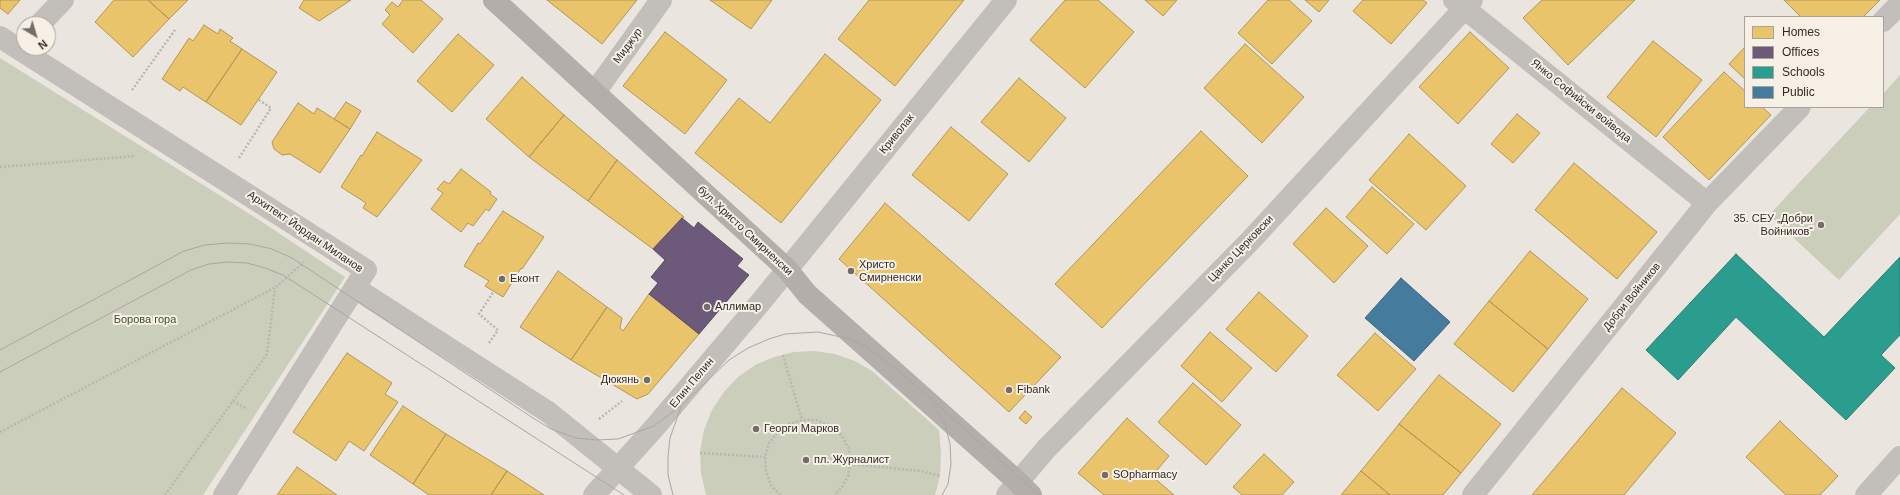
<!DOCTYPE html>
<meta charset="utf-8">
<style>
body{margin:0}
#map{position:relative;width:1900px;height:495px;overflow:hidden;background:#eae5df;font-family:Arial,sans-serif}
canvas{display:block}
.legend{position:absolute;left:1744px;top:16px;width:140px;height:92px;box-sizing:border-box;background:#f6f0e7;border:1px solid #a8a29b;margin:0;padding:5px 7px;list-style:none;font-size:12px;color:#322c28}
.legend li{display:flex;align-items:center;gap:8px;height:20px}
.legend b{width:20px;border:1px solid #a8a29b}
.north{position:absolute;left:16px;top:16px;width:40px;height:40px;box-sizing:border-box;background:#f6f0e7;border:1px solid #a8a29b;border-radius:50%;rotate:142deg;font-size:11px;font-weight:700;line-height:16px;text-align:center;color:#322c28}
.north::after{content:'';display:block;margin:auto;width:14px;height:18px;background:#726d68;clip-path:polygon(50% 0,100% 100%,50% 72%,0 100%)}
</style>
<div id="map">
<canvas width="1900" height="495"></canvas>
<ul class="legend">
<li><b style="height:11px;background:#e9c46a"></b>Homes</li>
<li><b style="height:11px;background:#6d597a"></b>Offices</li>
<li><b style="height:11px;background:#2a9d8f"></b>Schools</li>
<li><b style="height:11px;background:#457b9d"></b>Public</li>
</ul>
<div class="north">N</div>
</div>
<script>
const g = document.querySelector('canvas').getContext('2d');
g.lineJoin = 'round';
function fillPath(path, color) { g.fillStyle = color; g.fill(path, 'evenodd'); }
const poly = rows => new Path2D(rows.map(r => 'M' + r).join(''));
function trace(path, color, width, dash) { g.strokeStyle = color; g.lineWidth = width; g.lineCap = dash ? 'butt' : 'round'; g.setLineDash(dash || []); g.stroke(path); }
function drawText(font, color, halo, rows, align = 'center') {
  g.font = font + ' Arial,sans-serif'; g.lineWidth = 4; g.setLineDash([]); g.textBaseline = 'middle'; g.strokeStyle = halo; g.fillStyle = color; for (const [text, x, y, turn = 0] of rows) {
    g.save(); g.translate(x, y); g.rotate((+turn || 0) * Math.PI / 180); g.textAlign = isNaN(turn) ? turn : align; if (halo) g.strokeText(text, 0, 0); g.fillText(text, 0, 0); g.restore();
  }
}
const green = poly([
 [0,58,256,218,345,277,203,495,0,495],
 [1900,75,1900,214,1839,280,1769,215,1870,107,1883,107,1883,94],
 [814,351,835,354,855,361,872,371,939,430,941,453,940,476,935,495,706,495,701,473,700,451,704,430,712,410,724,392,738,377,755,365,774,357,794,352]
]);
const homes = poly([
 [0,0,20,0,8,14,0,8,0,0],
 [114,0,148,0,169,19,133,57,95,22,114,0],
 [148,0,188,0,169,19,148,0],
 [304,0,351,0,319,21,299,8,304,0],
 [403,0,421,0,443,19,413,53,382,24,390,15,385,10,392,2,398,7,403,0],
 [547,0,637,0,602,44,547,0],
 [710,0,772,0,751,29,710,0],
 [869,0,964,0,895,86,838,39,869,0],
 [1065,0,1098,0,1134,32,1085,88,1030,40,1065,0],
 [1145,0,1177,0,1163,16,1145,0],
 [1268,0,1289,0,1312,21,1272,64,1238,33,1268,0],
 [1305,0,1329,0,1319,12,1305,0],
 [1363,0,1423,0,1427,3,1391,44,1353,11,1363,0],
 [1542,0,1635,0,1568,65,1523,18,1542,0],
 [1784,0,1880,0,1863,17,1801,17,1784,0],
 [204,25,218,34,220,29,233,38,230,41,242,49,206,102,183,87,180,91,162,79,189,38,193,41,204,25],
 [665,32,727,80,685,134,623,86,665,32],
 [1470,32,1509,68,1458,124,1419,87,1470,32],
 [458,34,494,65,452,112,417,81,458,34],
 [1653,41,1702,80,1656,137,1607,97,1653,41],
 [1245,44,1304,97,1262,143,1204,88,1245,44],
 [1745,47,1745,79,1729,64,1745,47],
 [242,49,277,72,241,125,206,102,242,49],
 [825,54,881,100,781,223,695,153,739,98,770,123,825,54],
 [1724,72,1745,91,1745,107,1762,107,1771,115,1709,180,1663,137,1724,72],
 [522,77,564,115,529,157,486,119,522,77],
 [1019,78,1066,118,1029,162,981,122,1019,78],
 [346,102,361,111,350,129,334,119,346,102],
 [298,103,314,114,317,108,350,129,320,173,290,154,282,155,274,149,272,142,298,103],
 [1517,114,1540,133,1513,163,1491,144,1517,114],
 [564,115,617,160,588,201,529,157,564,115],
 [951,127,1008,174,969,221,912,175,951,127],
 [1201,131,1248,176,1102,328,1055,284,1201,131],
 [377,132,422,160,377,217,363,208,366,203,341,187,361,155,362,156,377,132],
 [1409,134,1466,186,1426,230,1369,180,1409,134],
 [617,160,684,217,653,249,588,201,617,160],
 [1574,163,1657,232,1617,279,1535,210,1574,163],
 [461,169,491,192,490,194,497,199,489,211,486,209,473,226,468,223,461,232,431,209,443,193,437,189,444,181,449,184,461,169],
 [1372,187,1414,224,1387,254,1346,217,1372,187],
 [885,203,1061,357,1009,412,839,259,885,203],
 [1326,208,1368,246,1334,283,1293,244,1326,208],
 [503,211,544,237,522,269,521,268,503,297,485,286,489,281,464,266,478,243,480,244,503,211],
 [1530,251,1588,299,1548,349,1489,301,1530,251],
 [558,271,607,307,571,360,520,327,558,271],
 [1259,292,1308,336,1276,372,1226,329,1259,292],
 [649,294,699,334,648,394,637,399,571,360,607,307,622,318,620,328,623,331,649,294],
 [1489,301,1548,349,1513,392,1454,344,1489,301],
 [1210,332,1252,368,1222,402,1181,366,1210,332],
 [1375,333,1416,369,1378,411,1337,375,1375,333],
 [347,353,392,383,385,394,398,402,364,451,349,441,336,461,293,432,347,353],
 [1439,375,1501,424,1461,473,1399,424,1439,375],
 [1193,383,1241,425,1206,465,1158,422,1193,383],
 [1622,388,1676,433,1624,495,1532,495,1622,388],
 [403,406,446,434,413,484,370,455,403,406],
 [1025,411,1032,417,1026,424,1019,418,1025,411],
 [1127,418,1169,456,1152,476,1174,495,1104,495,1078,473,1127,418],
 [1780,421,1838,476,1820,495,1786,495,1746,457,1780,421],
 [1399,424,1461,473,1443,495,1390,495,1361,471,1399,424],
 [446,434,507,471,491,495,429,495,413,484,446,434],
 [1264,454,1294,482,1282,495,1242,495,1233,487,1264,454],
 [297,467,337,495,277,495,297,467],
 [507,471,544,495,491,495,507,471],
 [1361,471,1390,495,1341,495,1361,471]
]);
const offices = poly([
 [682,218,694,228,698,222,743,259,737,266,749,275,699,334,649,294,658,283,651,277,665,260,653,249,682,218]
]);
const schools = poly([
 [1736,254,1824,337,1900,257,1900,335,1881,355,1895,368,1846,420,1736,317,1678,380,1646,350,1736,254]
]);
const public = poly([
 [1401,278,1450,322,1414,361,1365,318,1401,278]
]);
const path = poly([
 [132,90,175,30],
 [239,158,271,108,259,100],
 [0,167,135,156],
 [489,343,498,330,479,314,494,291],
 [783,355,802,420],
 [233,401,247,409],
 [599,419,622,401],
 [0,432,276,287,304,262],
 [700,453,765,457],
 [850,464,921,471,940,476],
 [165,495,267,354,275,288],
 [780,495,771,485,766,471,765,457,769,443,778,432,789,424,802,420,817,420,831,426,842,436,849,449,850,464,848,476,842,487,835,495]
]);
const street = poly([
 [1454,0,1707,203],
 [1883,21,1900,4],
 [40,24,63,0],
 [0,37,366,270,224,495],
 [595,92,661,0],
 [355,288,548,412,651,495],
 [594,495,655,427,760,303,1006,0],
 [1007,495,1046,449,1250,241,1472,0],
 [1473,495,1707,203,1800,107],
 [1866,495,1900,457]
]);
const secondary = poly([
 [494,0,787,269,807,294,1018,482,1031,495]
]);
const tram = poly([
 [0,350,184,251,205,245,228,243,250,244,272,249,292,258,533,418,551,429,576,438,597,440,618,439,654,426,682,405,729,360,748,348,769,339,785,334,818,332,850,339,865,346,905,376,1039,495],
 [0,372,191,270,209,264,228,262,247,263,265,268,283,275,624,495],
 [933,405,945,424,950,444,951,464,948,484,942,495],
 [673,495,668,475,668,456,670,438,681,407]
]);
const markers = [
 [1821,225,4,"#726d68"],
 [851,271,4,"#726d68"],
 [502,279,4,"#726d68"],
 [707,307,4,"#726d68"],
 [647,380,4,"#726d68"],
 [1009,390,4,"#726d68"],
 [756,429,4,"#726d68"],
 [806,460,4,"#726d68"],
 [1105,475,4,"#726d68"]
];
const streetNames = [
 ["Миджур",628,46,-54],
 ["Янко Софийски войвода",1581,101,39],
 ["Криволак",897,134,-51],
 ["бул. Христо Смирненски",745,231,43],
 ["Архитект Йордан Миланов",305,232,34],
 ["Цанко Церковски",1241,249,-46],
 ["Добри Войников",1632,297,-51],
 ["Елин Пелин",692,383,-50]
];
const poiNames = [
 ["35. СЕУ „Добри",1813,219,"right"],
 ["Войников“",1813,232,"right"],
 ["Христо",859,265],
 ["Смирненски",859,278],
 ["Еконт",510,279],
 ["Аллимар",715,307],
 ["Дюкянь",639,380,"right"],
 ["Fibank",1017,390],
 ["Георги Марков",764,429],
 ["пл. Журналист",814,460],
 ["SOpharmacy",1113,475]
];
const parkNames = [
 ["Борова гора",145,320]
];
fillPath(green, '#cacebb');
fillPath(homes, '#e9c46a');
trace(homes, '#b29656', 1);
fillPath(offices, '#6d597a');
trace(offices, '#5b4c61', 1);
fillPath(schools, '#2a9d8f');
trace(schools, '#2c7b70', 1);
fillPath(public, '#457b9d');
trace(public, '#3f637a', 1);
trace(path, '#bbb6b1', 2.5, [2, 2]);
trace(street, '#c2beb9', 22);
trace(secondary, '#b3aea9', 22);
trace(tram, '#aaa6a3', 1);
for (const [x, y, r, color] of markers) { const dot = new Path2D(); dot.arc(x, y, r, 0, 2 * Math.PI); g.fillStyle = color; g.fill(dot); trace(dot, '#f6f0e7', 1.5); }
drawText('11px', '#322c28', '#f6f0e7', streetNames);
drawText('11px', '#322c28', '#f6f0e7', poiNames, 'left');
drawText('11px', '#404d2f', '#f6f0e7', parkNames);
</script>
